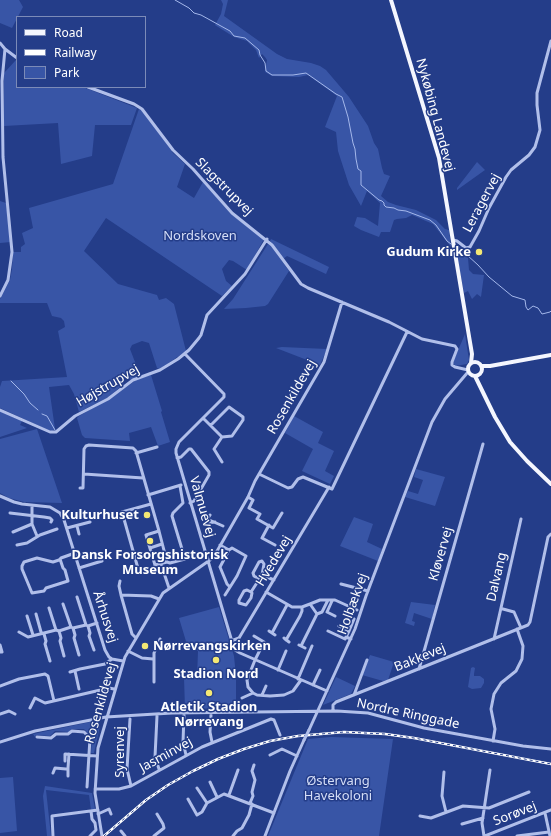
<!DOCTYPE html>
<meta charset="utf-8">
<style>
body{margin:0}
#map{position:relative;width:551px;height:836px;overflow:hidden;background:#243d89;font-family:"Noto Sans",sans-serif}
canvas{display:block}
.legend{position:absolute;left:16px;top:16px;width:130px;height:72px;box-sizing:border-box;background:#243d89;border:1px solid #7c8bb8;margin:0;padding:5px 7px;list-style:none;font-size:12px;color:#fff}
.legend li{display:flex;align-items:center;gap:8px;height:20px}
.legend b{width:20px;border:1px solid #7c8bb8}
</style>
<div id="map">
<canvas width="551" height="836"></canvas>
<ul class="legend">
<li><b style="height:5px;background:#f4f6fe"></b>Road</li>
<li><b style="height:5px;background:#fff"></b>Railway</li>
<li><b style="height:11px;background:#3855a6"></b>Park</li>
</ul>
</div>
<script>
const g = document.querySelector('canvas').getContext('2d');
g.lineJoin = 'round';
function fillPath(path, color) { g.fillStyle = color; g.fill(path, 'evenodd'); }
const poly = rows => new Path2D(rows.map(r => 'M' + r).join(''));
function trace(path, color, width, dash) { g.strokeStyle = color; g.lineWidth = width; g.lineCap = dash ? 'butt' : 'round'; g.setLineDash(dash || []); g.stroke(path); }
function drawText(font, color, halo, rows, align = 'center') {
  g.font = font + ' "Noto Sans",sans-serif'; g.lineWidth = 3; g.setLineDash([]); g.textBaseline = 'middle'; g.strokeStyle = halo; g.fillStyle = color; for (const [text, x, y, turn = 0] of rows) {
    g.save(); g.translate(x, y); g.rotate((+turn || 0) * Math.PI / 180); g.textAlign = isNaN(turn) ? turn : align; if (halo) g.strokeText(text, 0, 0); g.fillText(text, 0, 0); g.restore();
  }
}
const green = poly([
 [0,0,19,0,23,7,12,28,0,23],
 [221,0,228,0,224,16,277,54,287,59,311,63,320,66,326,70,349,97,368,126,374,143,378,149,382,168,384,174,390,176,381,196,388,202,396,205,416,210,436,220,445,229,449,230,451,247,433,224,412,215,406,218,397,219,394,220,390,232,381,232,379,237,361,230,354,226,357,217,365,218,378,226,380,203,367,191,361,206,349,185,338,151,336,132,325,127,337,96,308,75,299,77,272,76,265,72,267,60,265,57,262,54,259,58,256,50,247,41,234,37,215,25,221,14,223,4],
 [16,60,17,87,83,87,137,108,131,125,95,125,92,156,61,164,58,123,4,126,4,73],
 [139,109,142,110,173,153,185,164,177,187,194,198,203,182,231,214,264,239,247,270,233,261,229,260,222,269,226,281,232,286,222,296,106,218,84,251,118,284,157,295,159,300,166,298,174,304,186,351,160,369,157,368,149,343,142,341,132,345,130,349,140,375,130,380,127,372,119,379,124,384,107,398,79,412,74,394,69,385,49,387,55,429,52,431,48,430,0,408,0,387,2,381,67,377,58,331,65,327,64,321,61,318,52,316,47,303,0,303,0,299,10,280,12,269,13,252,21,252,21,247,25,244,22,233,33,228,29,208,113,184],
 [477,162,485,170,457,190,457,188],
 [0,201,6,203,11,242,0,243],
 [271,239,329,267,326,274,287,256,283,259,270,241],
 [268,244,271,246,289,271,268,304,265,306,246,308,224,309,233,299],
 [455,246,468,258,469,270,473,274,484,275,481,297,477,294,472,299,468,291,464,293],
 [465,334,469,360,467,364,455,366,453,362],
 [282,347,327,349,320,365,276,348],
 [151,375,162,411,161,412,170,442,158,446,151,427,129,433,130,441,85,438,82,435,77,418,79,416,114,396,136,380],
 [0,411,22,421,20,425,27,428,0,437],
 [294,416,323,432,318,443,334,451,325,471,334,476,330,484,302,471,313,449,285,433],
 [37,429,62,503,24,502,9,498,0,493,0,439],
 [416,469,445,477,435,506,405,497,408,491,418,494,423,480,414,477],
 [354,517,373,524,367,542,382,549,378,561,340,546],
 [411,602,435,605,432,619,414,613,412,621,415,622,414,626,405,623],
 [219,607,234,656,236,676,236,708,185,709,184,678,197,678,198,651,193,647,188,648,179,618],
 [370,655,394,662,388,680,383,681,362,675],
 [473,667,475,668,474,674,474,676,480,676,484,679,484,683,481,688,472,689,468,687,471,668],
 [336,677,355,686,351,694,323,705],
 [90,722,99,725,100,726,94,753,91,753,92,738,84,729,72,729,69,732,55,731,50,736,36,735,35,737,33,734],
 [331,737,393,739,379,836,268,836,308,739],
 [13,777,17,831,0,833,0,778],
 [45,786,92,793,95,809,91,810,89,795,46,790,51,836,47,836,43,796]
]);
const stream = poly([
 [175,0,189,8,194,13,201,15,230,31,234,36,245,38,259,50,260,55,265,63,266,71,272,75,293,75,306,73,336,94,342,97,348,117,353,143,355,149,356,159,358,169,361,171,361,185,379,200,382,201,384,203,384,205,386,207,394,208,398,210,406,211,430,220,436,225,447,241,451,244],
 [456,245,478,265,489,277,512,296,525,300,526,307,528,310,533,306,538,308,542,314,550,312,551,311],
 [11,381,24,394,30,403,38,410],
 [42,414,47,416,55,430]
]);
const minor = poly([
 [0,43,5,49,17,58],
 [88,87,134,104,142,109,173,150,193,169,232,213,272,245,301,284,308,288,389,322,422,339,455,346,457,349,452,362,452,365,455,367,468,370],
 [453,240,457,241,466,248,470,247,479,231,489,208,506,177,511,170,529,155,535,147,540,130,537,105,537,93,551,41],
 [0,296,8,280,12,252,3,157,2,81,5,49],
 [185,354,224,394,224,397,179,442,176,449,176,453,233,645,235,650,240,653,327,691],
 [0,410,50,432,56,432,75,416,108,399,133,380,160,370,178,359,189,350,199,338,201,335,207,315,245,274,267,239],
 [203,418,222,437,214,449,222,462],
 [211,425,229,407,243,417,243,420,232,436,222,437],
 [136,453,157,447],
 [177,458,181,457,189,449,191,449,209,472,209,475,194,501,190,503],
 [84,474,143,478],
 [259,474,288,488,292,487,298,479,303,477,332,489,407,332],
 [80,488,83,488,84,449,86,446,89,445,133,448,136,451,159,531,167,562,155,565,146,535,159,531],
 [148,495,181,485],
 [0,496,14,502,22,504,50,507,60,513,64,520,105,650,109,657,112,659,123,661],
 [248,497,253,500,249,508,260,514,257,519,273,528,282,513],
 [151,504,122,512,139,572,154,568,155,565],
 [32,506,32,524,37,536],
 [10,513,44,517,50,518,52,520,51,522],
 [210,515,207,519,223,526],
 [207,519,207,523,215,522],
 [269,525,262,538,275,545],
 [77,526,79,534],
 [67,528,90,522],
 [13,532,32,524],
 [17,545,27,543,40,535,57,529],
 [220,545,229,550,232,548,246,556,237,576,225,595],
 [150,548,162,544],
 [229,550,220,567,227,584,229,586],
 [60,559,63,568,65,570,68,581,46,588,44,591,32,593,22,569,22,566,24,562,37,558,53,562,59,560,61,558,75,553],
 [167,562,170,563,185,559,172,516,173,513,183,503,180,486],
 [161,564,169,588],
 [79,568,102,561],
 [262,575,274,580],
 [120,581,119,586,121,595,132,634,136,638],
 [341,584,368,591],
 [251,592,247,590,244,591,239,600,239,603,246,605,251,598,252,593,251,592,262,575,264,564,262,561,259,562,253,573,254,576,259,579],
 [266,592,292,607,302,607,310,604,317,614,322,612,328,600,320,600,310,604],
 [121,595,151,596,159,599],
 [77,597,86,625],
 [328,600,335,600,357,610],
 [332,601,327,612,335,616],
 [63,604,71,627],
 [49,608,56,630],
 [503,609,514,612,521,628],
 [36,614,41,632],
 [27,616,33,635],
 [88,626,90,633,89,636,94,650],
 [339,626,349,631,346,637,351,639],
 [73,628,75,635,74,638,79,655],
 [59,631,61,638,60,641,64,656],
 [269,631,275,635],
 [328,631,345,639,346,637],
 [349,631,354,619],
 [19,632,28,637,56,630,59,631,71,627,73,628,86,625,88,626,97,623],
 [272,633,287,605],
 [44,634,46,641,45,644,50,661],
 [254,636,264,642,255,660,247,680,248,687,253,693,257,695,270,696,284,695,293,691,301,680],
 [284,638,289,642],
 [494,639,521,519],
 [286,640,300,616,302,611,302,607],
 [231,641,239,638,329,487],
 [0,645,2,652,0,652],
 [299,645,305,648],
 [301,646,317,614],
 [128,651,142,658,153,659],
 [419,669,483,444],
 [278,670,286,651],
 [75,671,79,689],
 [70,672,80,669,105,664,112,659],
 [298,679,312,646],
 [154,682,154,653,160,639],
 [313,685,320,670],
 [0,686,19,679,45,674,48,676,54,701],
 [262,695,266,686],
 [354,695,367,660],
 [242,698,253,693],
 [30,708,35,698,45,703,109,688,114,689],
 [333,711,333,705,336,702,528,625,530,622,548,537,551,534],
 [0,714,9,711,15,714],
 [184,715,183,742,186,755],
 [211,715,210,732,212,742],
 [157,716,155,757,159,769],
 [130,719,127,769,131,786],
 [309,730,355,629,366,596,432,422,445,399,468,372],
 [37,737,51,738,56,734,68,734,72,731,84,732,90,738,87,787],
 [493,741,495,729,491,709,494,694,501,683,516,671,522,659,523,646,517,629],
 [0,742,35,731,106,717,172,713,337,711,368,713,424,728,523,746,551,749],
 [270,755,282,749,297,756],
 [65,761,65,754,97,756],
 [68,768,68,776],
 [444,772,442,796,446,812],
 [53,773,55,768,66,769,68,768,69,754],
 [210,782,217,797],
 [197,788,207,803],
 [95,789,119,789,131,786,202,747,271,719,274,720,280,735],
 [229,795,238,770],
 [188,799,197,815,202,812,207,803,224,794,274,813],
 [250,803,253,796,252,792,255,780,252,771,254,765],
 [545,813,550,836],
 [98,814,109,809,111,814],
 [420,816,431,818,463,806,489,808,529,792],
 [462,824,483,818],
 [121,831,125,836],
 [53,836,52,816,98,810],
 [90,836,96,830,95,823,92,819,91,811],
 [102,836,95,793,98,748,125,657,163,593,210,560,216,553,248,497,255,481,324,362,342,302],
 [154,836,164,828,163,824,157,814],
 [233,836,237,831,242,828,249,815,252,804],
 [265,836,290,771,304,740],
 [484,836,482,823,490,770],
 [485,836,551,810],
 [517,836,549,832]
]);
const major = poly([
 [391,0,439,158,472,354,471,363],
 '468 369a7 7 0 1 1 14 0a7 7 0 1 1-14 0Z',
 [481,366,490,366,551,355],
 [475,376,495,417,510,442,527,461,551,484]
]);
const rail = poly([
 [104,836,146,800,168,785,193,771,218,759,244,749,270,741,298,736,344,732,385,734,414,738,551,764]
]);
const minorBridge = poly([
 [304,740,309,730]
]);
const markers = [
 [479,252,4,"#f4e874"],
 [147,515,4,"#f4e874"],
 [150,541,4,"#f4e874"],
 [145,646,4,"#f4e874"],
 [216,660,4,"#f4e874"],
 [209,693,4,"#f4e874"]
];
const streetNames = [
 ["Nykøbing Landevej",435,115,75],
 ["Slagstrupvej",224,187,45],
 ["Leragervej",482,203,-62],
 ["Højstrupvej",108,386,-30],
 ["Rosenkildevej",292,397,-60],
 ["Valmuevej",202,507,74],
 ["Kløvervej",441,554,-74],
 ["Hvedevej",274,561,-59],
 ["Dalvang",497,577,-77],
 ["Holbækvej",353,604,-70],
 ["Århusvej",105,617,72],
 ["Bakkevej",420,658,-22],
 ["Rosenkildevej",101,703,-74],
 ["Nordre Ringgade",408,714,12],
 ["Syrenvej",120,752,-90],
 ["Jasminvej",166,755,-29],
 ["Sorøvej",515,814,-21]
];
const parkNames = [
 ["Nordskoven",200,236],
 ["Østervang",338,781],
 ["Havekoloni",338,796]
];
const poiNames = [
 ["Gudum Kirke",471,252,"right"],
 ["Kulturhuset",139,515,"right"],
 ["Dansk Forsorgshistorisk",150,555],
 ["Museum",150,570],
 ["Nørrevangskirken",153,646,"left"],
 ["Stadion Nord",216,674],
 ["Atletik Stadion",209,707],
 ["Nørrevang",209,722]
];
fillPath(green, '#3855a6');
trace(stream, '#a5b8eb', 1);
trace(minor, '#b1bfea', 3);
trace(major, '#f4f6fe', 4);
trace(rail, '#fff', 2.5);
trace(rail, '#243d89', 1, [3]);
trace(minorBridge, '#b1bfea', 3);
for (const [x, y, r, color] of markers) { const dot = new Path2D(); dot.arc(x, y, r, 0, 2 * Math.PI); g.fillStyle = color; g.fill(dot); trace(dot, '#243d89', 1.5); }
drawText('13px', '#fff', '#243d89', streetNames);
drawText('13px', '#d5def7', '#243d89', parkNames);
drawText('bold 13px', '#fff', '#243d89', poiNames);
</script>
